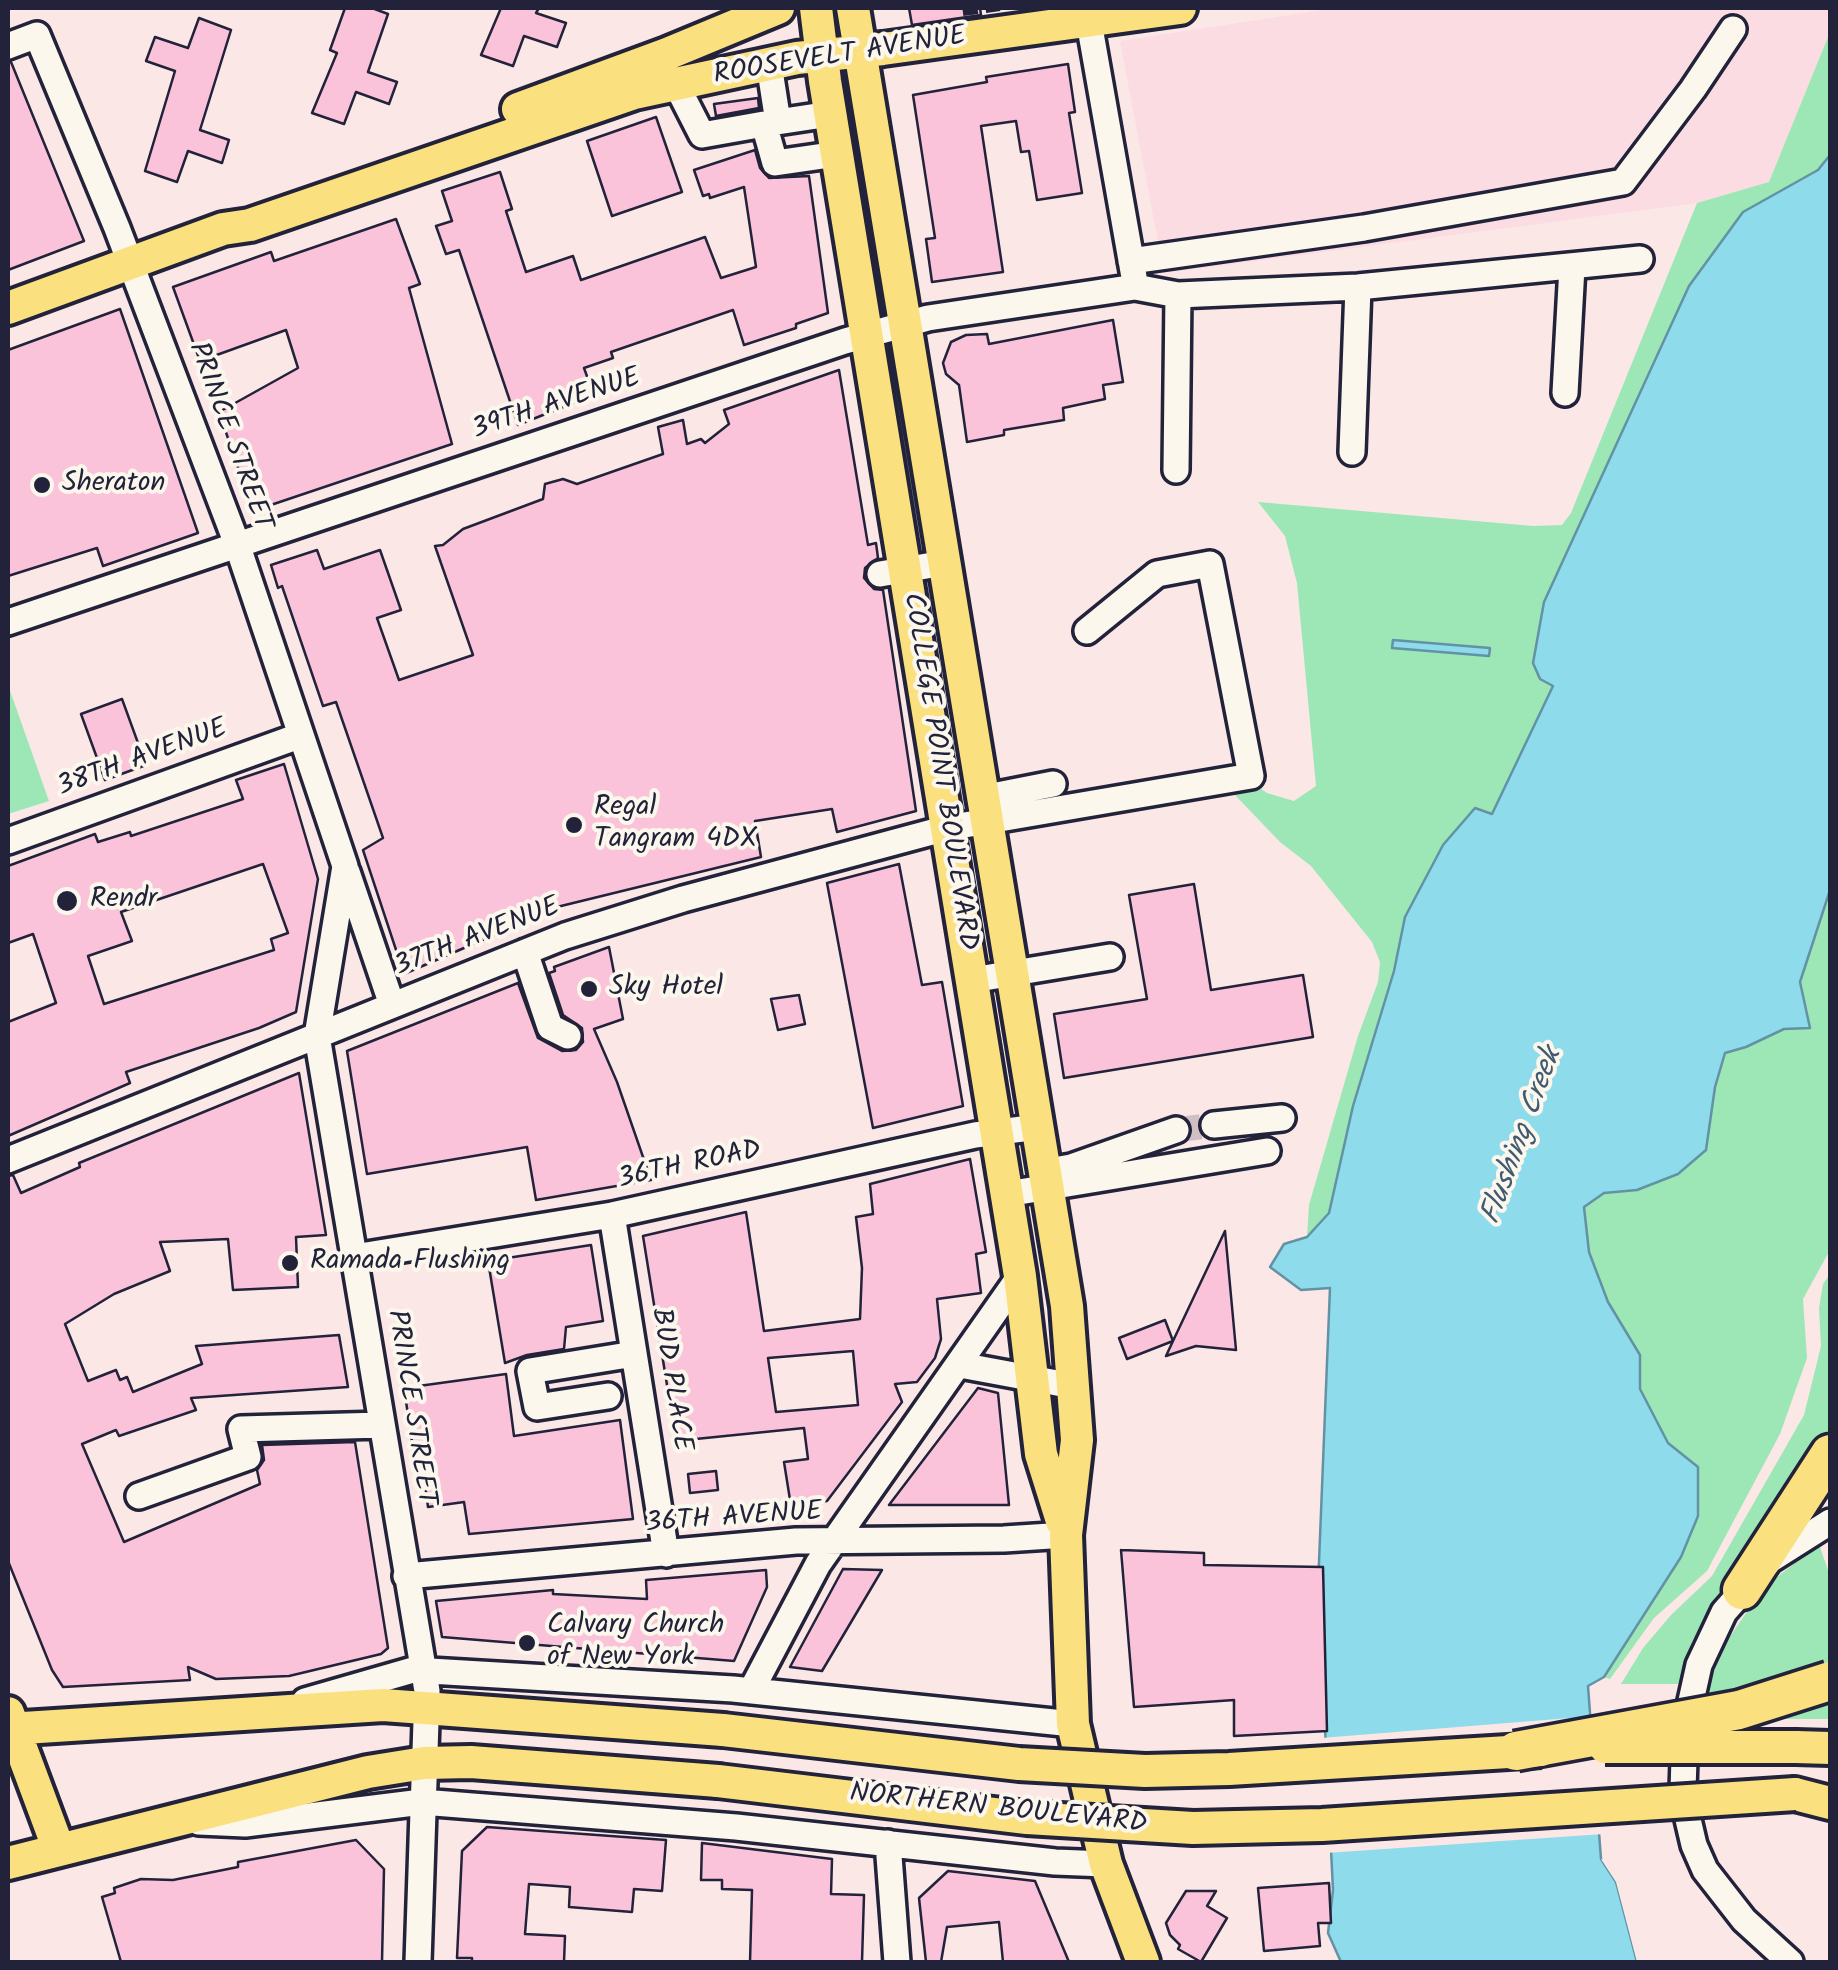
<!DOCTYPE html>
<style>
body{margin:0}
#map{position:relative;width:1838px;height:1970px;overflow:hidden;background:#fbe7e6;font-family:Kalam,sans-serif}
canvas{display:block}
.frame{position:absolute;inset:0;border:10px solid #22223b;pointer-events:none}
</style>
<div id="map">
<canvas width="1838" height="1970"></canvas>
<div class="frame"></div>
</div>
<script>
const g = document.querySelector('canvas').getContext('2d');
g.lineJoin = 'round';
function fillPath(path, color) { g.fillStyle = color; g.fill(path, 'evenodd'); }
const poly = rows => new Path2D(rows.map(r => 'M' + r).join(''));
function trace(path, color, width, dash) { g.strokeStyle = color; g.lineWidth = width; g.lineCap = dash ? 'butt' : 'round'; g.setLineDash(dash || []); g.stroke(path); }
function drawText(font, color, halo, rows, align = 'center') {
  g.font = font + ' Kalam,sans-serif'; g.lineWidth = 8; g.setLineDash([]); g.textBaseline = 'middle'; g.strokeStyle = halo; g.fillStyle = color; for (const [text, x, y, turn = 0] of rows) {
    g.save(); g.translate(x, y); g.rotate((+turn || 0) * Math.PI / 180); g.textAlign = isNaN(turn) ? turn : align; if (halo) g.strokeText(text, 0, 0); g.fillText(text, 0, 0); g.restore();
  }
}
const built = poly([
 [1336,8,1830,8,1830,32,1769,182,1697,203,1164,273,1120,41]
]);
const green = poly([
 [1830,32,1830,155,1818,170,1743,212,1689,286,1544,602,1540,679,1553,686,1492,815,1475,808,1443,845,1405,917,1394,971,1353,1106,1329,1213,1307,1237,1309,1205,1358,1036,1378,982,1380,962,1372,942,1311,866,1280,842,1234,794,1255,785,1267,793,1294,801,1316,786,1297,583,1285,536,1258,502,1533,526,1562,525,1571,513,1697,203,1769,182],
 [8,685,49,801,8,814],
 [1830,818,1830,1250,1803,1299,1807,1358,1780,1434,1707,1571,1654,1618,1610,1679,1604,1677,1624,1622,1562,1214],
 [1830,1274,1830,1431,1769,1529,1710,1607,1691,1644,1678,1684,1621,1684,1643,1648,1671,1615,1712,1576,1804,1415,1821,1346,1819,1308,1823,1284],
 [1819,1544,1830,1576,1830,1719,1702,1719,1709,1682,1729,1638,1763,1588]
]);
const water = poly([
 [1830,155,1830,890,1800,982,1810,1028,1784,1029,1746,1047,1725,1053,1715,1087,1706,1150,1678,1174,1637,1190,1604,1193,1584,1207,1589,1252,1608,1302,1640,1355,1640,1389,1668,1443,1698,1467,1698,1516,1681,1557,1604,1677,1588,1686,1601,1859,1616,1882,1637,1962,1341,1962,1328,1933,1333,1890,1318,1587,1330,1288,1301,1290,1270,1267,1284,1244,1307,1237,1329,1213,1353,1106,1394,971,1405,917,1443,845,1475,808,1492,814,1553,686,1540,679,1533,663,1544,602,1689,286,1743,212,1818,170,1830,155],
 [1393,640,1490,648,1489,656,1392,648,1393,640]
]);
const pier = poly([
 [1595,1716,1604,1834,1326,1853,1321,1738],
 [1601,1859,1608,1860,1621,1880,1642,1962,1637,1962,1616,1882]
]);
const building = poly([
 [345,8,372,8,388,14,368,72,397,82,389,104,356,92,344,124,312,113,337,53,330,50,345,8],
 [501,8,539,8,536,13,566,23,557,47,524,36,513,66,481,55,501,8],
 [909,8,980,8,981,15,912,25,909,8],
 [199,18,231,30,200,130,229,140,222,163,188,151,177,182,145,171,175,71,146,61,155,37,188,48,199,18],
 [8,62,11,62,84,241,8,270,8,62],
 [1068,64,1075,112,1069,113,1082,193,1037,200,1029,151,1021,152,1016,121,981,126,1003,272,932,282,926,239,935,238,913,95,987,82,986,77,1068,64],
 [758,98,759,108,716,116,714,104,758,98],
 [656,117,682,192,612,216,587,141,656,117],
 [755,150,760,168,769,178,809,176,828,313,796,324,796,328,744,345,733,310,611,352,613,358,584,368,592,390,576,395,578,401,518,425,459,250,446,254,436,226,452,221,442,191,500,172,512,209,506,211,526,272,573,256,581,280,705,237,721,278,756,267,744,187,710,198,709,194,703,196,694,170,755,150],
 [396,219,420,284,409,288,452,444,253,511,219,412,298,368,286,330,200,361,173,287,271,252,274,261,396,219],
 [120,309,198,533,103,566,97,548,8,576,8,350,120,309],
 [1113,320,1123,382,1103,385,1105,399,1063,408,1064,420,1004,430,1004,435,967,442,959,385,946,374,943,363,951,342,966,335,987,334,989,344,1113,320],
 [839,370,868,545,876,543,878,558,865,568,864,578,874,589,883,590,916,811,837,832,832,809,755,821,761,857,561,906,404,974,363,850,383,838,336,702,323,706,282,586,278,588,271,565,317,550,324,569,380,550,401,610,377,618,399,680,473,655,435,546,443,545,463,529,543,499,545,484,563,479,577,484,663,454,658,427,683,420,687,444,701,439,705,443,729,424,724,410,839,370],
 [122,699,146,765,105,780,81,714,122,699],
 [284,764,318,879,296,1012,259,1028,126,1072,130,1083,8,1136,8,1022,56,1003,33,934,8,943,8,866,95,834,98,842,130,832,131,836,243,799,236,780,284,764],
 [263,864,288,933,271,939,274,950,104,1004,88,956,132,941,121,912,263,864],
 [899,864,922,985,942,982,963,1106,873,1128,827,883,899,864],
 [1194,884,1211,990,1303,975,1313,1037,1064,1078,1054,1014,1147,999,1129,895,1194,884],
 [609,947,623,1019,594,1029,617,1082,651,1180,536,1200,527,1147,367,1174,347,1051,518,983,538,1038,562,1051,576,1050,583,1042,582,1028,563,1015,549,973,555,971,554,967,609,947],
 [799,995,805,1024,778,1030,771,999,799,995],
 [299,1073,326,1235,296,1237,298,1287,233,1290,228,1239,160,1242,170,1271,114,1294,65,1324,88,1381,116,1370,120,1380,127,1377,133,1392,202,1364,196,1346,339,1335,348,1387,191,1398,196,1410,119,1436,116,1430,82,1444,124,1542,260,1484,257,1470,264,1460,262,1445,355,1442,388,1648,381,1654,289,1676,216,1679,188,1667,190,1680,63,1687,52,1670,8,1561,8,1176,13,1175,21,1193,80,1167,79,1163,299,1073],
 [970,1159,986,1252,976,1254,981,1293,937,1299,941,1339,935,1358,917,1382,895,1384,902,1402,827,1501,791,1506,784,1462,808,1459,804,1428,676,1441,643,1236,746,1212,764,1331,860,1319,862,1268,856,1217,873,1214,870,1184,970,1159],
 [853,1351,858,1405,776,1412,768,1358,853,1351],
 [1225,1231,1236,1350,1196,1346,1166,1356,1173,1341,1127,1359,1119,1338,1165,1320,1173,1341,1225,1231],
 [591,1245,603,1321,566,1327,564,1349,527,1355,505,1363,488,1261,591,1245],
 [506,1374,514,1436,620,1420,633,1519,469,1534,464,1502,428,1507,421,1454,414,1455,404,1388,506,1374],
 [978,1388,998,1393,1009,1505,889,1505,978,1388],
 [716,1471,718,1490,690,1493,688,1474,716,1471],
 [1121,1550,1204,1553,1204,1565,1323,1567,1327,1731,1234,1736,1234,1700,1134,1707,1121,1550],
 [843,1569,882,1570,822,1671,790,1667,843,1569],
 [766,1570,767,1587,734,1661,442,1637,436,1601,553,1590,553,1594,647,1599,646,1580,766,1570],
 [487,1827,666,1840,662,1891,634,1889,632,1912,569,1907,570,1887,529,1884,525,1934,565,1936,564,1962,472,1962,472,1958,457,1958,462,1851,487,1827],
 [356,1840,384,1869,382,1962,121,1962,102,1897,115,1893,114,1888,141,1879,173,1880,238,1867,238,1862,356,1840],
 [702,1843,832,1859,831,1894,864,1895,862,1962,750,1962,752,1890,722,1889,722,1880,701,1880,702,1843],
 [948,1871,1035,1881,1069,1962,1003,1962,999,1922,947,1927,941,1962,926,1962,919,1898,948,1871],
 [1329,1883,1331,1923,1318,1923,1320,1946,1264,1951,1258,1888,1329,1883],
 [1186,1891,1216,1891,1207,1906,1227,1918,1201,1962,1178,1949,1180,1945,1170,1935,1166,1923,1186,1891]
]);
const minorTunnel = poly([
 [1176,1130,1214,1125]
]);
const minor = poly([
 [1089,22,1134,277],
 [8,46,37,35,117,228,237,544,345,866,317,1036,427,1691,418,1962],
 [769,64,778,122],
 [676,84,702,135,764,124,775,163,837,154],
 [764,124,830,114],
 [1131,261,1364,228,1623,182,1693,89,1733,29],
 [1565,393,1572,267],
 [1352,452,1358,287],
 [1176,470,1178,295],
 [880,574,944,563],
 [8,622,845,341,928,318,1135,287,1178,295,1358,287,1640,259],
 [982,798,1053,784],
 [8,841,299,736],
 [347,872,392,1005],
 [525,952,550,1027,568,1036],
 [972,980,1110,957],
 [1214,1125,1282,1118],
 [8,1160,565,936,683,899,947,828,1251,776,1210,564,1157,574,1087,631],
 [1054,1170,1071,1167,1176,1130],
 [1007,1194,1267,1151],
 [612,1215,666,1554],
 [354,1257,612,1215,975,1135,1038,1127],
 [960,1365,1073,1386],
 [608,1396,537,1407,530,1371,634,1354],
 [139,1496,248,1457,241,1429,381,1425],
 [406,1576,796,1541,1004,1539,1066,1535],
 [751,1691,818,1564,1020,1276],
 [305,1701,413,1670,733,1689,1073,1724],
 [199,1822,245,1824,422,1802,736,1827,1055,1862,1106,1864],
 [888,1843,897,1962],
 [1790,1962,1744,1920,1705,1870,1694,1845,1687,1815,1683,1790,1685,1728,1699,1665,1724,1612,1770,1560,1830,1522]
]);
const major = poly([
 [816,8,825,81,1020,1276,1041,1454,1062,1521],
 [853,8,1067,1306,1077,1440,1066,1535,1073,1724,1106,1864,1143,1962],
 [518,109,667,54,778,8],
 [8,308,223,229,250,225,634,93,797,58,883,49,1180,8],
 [8,1713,59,1850],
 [8,1729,383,1705,723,1730],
 [1796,1747,1830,1748],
 [1795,1794,1830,1803],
 [8,1863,368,1772,424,1763,471,1762,718,1781]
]);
const highway = poly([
 [1742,1590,1830,1454]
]);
const rail = poly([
 [963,13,1000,8]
]);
const majorBridge = poly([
 [723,1730,1019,1764,1145,1771,1229,1769,1541,1750],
 [1605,1747,1796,1747],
 [718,1781,1027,1818,1193,1828,1322,1825,1795,1794]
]);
const highwayBridge = poly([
 [1516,1751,1739,1710,1830,1681]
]);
const markers = [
 [42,485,10,"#22223b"],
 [574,825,10,"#22223b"],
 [67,901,12,"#22223b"],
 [589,989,10,"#22223b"],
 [290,1263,10,"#22223b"],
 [527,1643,10,"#22223b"]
];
const streetNames = [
 ["ROOSEVELT AVENUE",840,58,-9],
 ["39TH AVENUE",557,406,-18],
 ["PRINCE STREET",228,437,70],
 ["38TH AVENUE",143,760,-20],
 ["COLLEGE POINT BOULEVARD",938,772,81],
 ["37TH AVENUE",478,939,-21],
 ["36TH ROAD",690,1167,-12],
 ["BUD PLACE",669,1380,81],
 ["PRINCE STREET",409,1408,81],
 ["36TH AVENUE",734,1520,-4],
 ["NORTHERN BOULEVARD",998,1811,6]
];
const poiNames = [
 ["Sheraton",62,485],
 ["Regal",594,809],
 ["Tangram 4DX",594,841],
 ["Rendr",90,901],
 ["Sky Hotel",609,989],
 ["Ramada Flushing",310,1263],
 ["Calvary Church",547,1627],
 ["of New York",547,1659]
];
const waterNames = [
 ["Flushing Creek",1524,1137,-70]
];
fillPath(built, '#fbdce2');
fillPath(green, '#9de7b6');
fillPath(water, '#8edceb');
trace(water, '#6392a5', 2.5);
fillPath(pier, '#fbe7e6');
fillPath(building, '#fbc3d9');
trace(building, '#22223b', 2.5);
trace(minorTunnel, '#d0c0c4', 25, [25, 12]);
trace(minor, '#22223b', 32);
trace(major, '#22223b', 40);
trace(highway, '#22223b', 45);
trace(minor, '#fbf7ec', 25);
trace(major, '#fbe080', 32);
trace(highway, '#fbe080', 38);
trace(rail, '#22223b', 6, [15, 8]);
trace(majorBridge, '#22223b', 40, []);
trace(highwayBridge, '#22223b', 45, []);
trace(majorBridge, '#fbe080', 32);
trace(highwayBridge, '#fbe080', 38);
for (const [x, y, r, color] of markers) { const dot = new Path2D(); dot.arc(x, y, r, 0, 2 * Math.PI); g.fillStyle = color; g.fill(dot); trace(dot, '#fbf7ec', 4); }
drawText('28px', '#22223b', '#fbf7ec', streetNames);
drawText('28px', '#22223b', '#fbf7ec', poiNames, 'left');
drawText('italic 30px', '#425a70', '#fbf7ec', waterNames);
</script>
